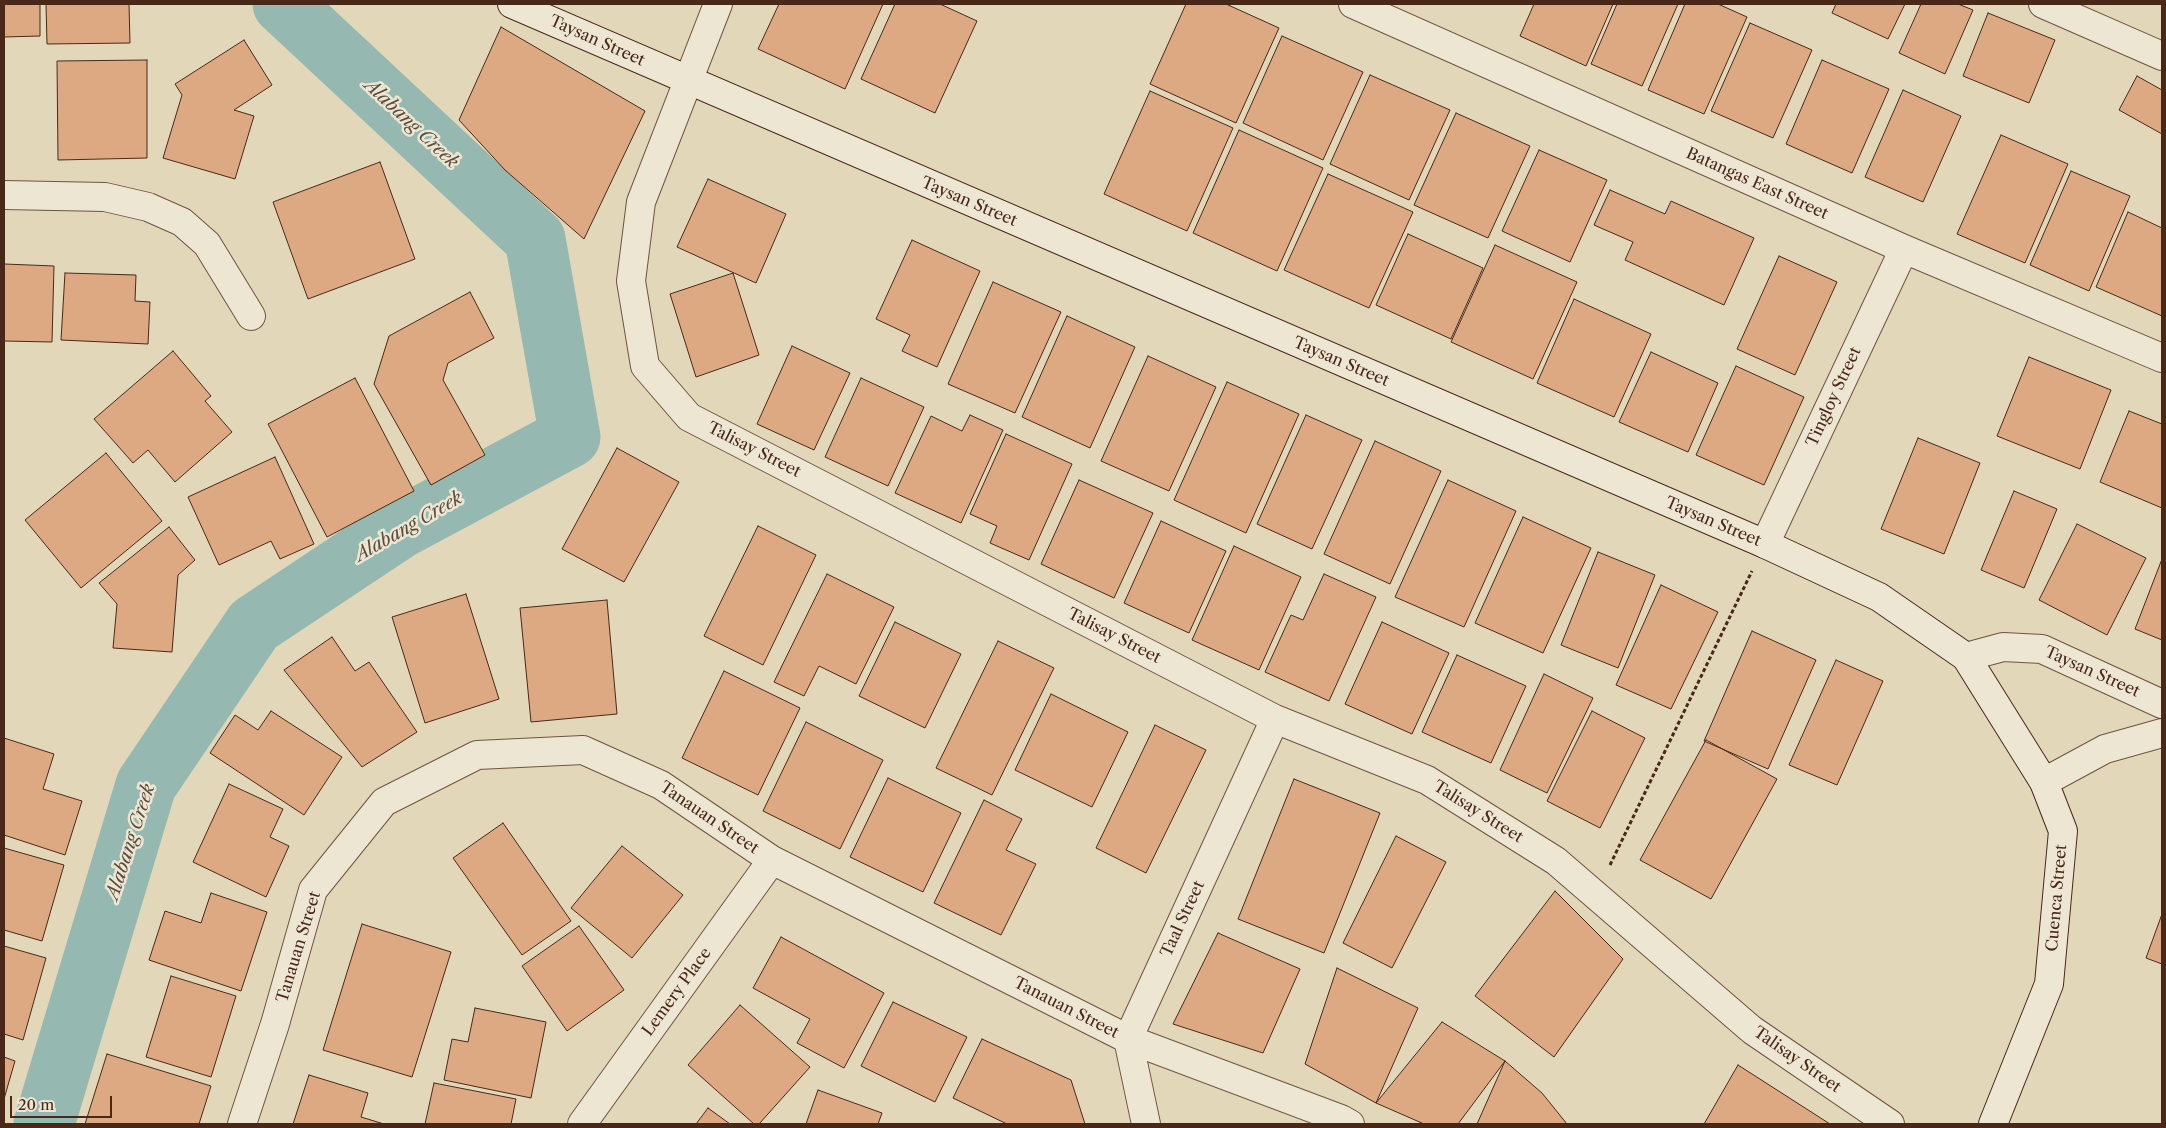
<!DOCTYPE html>
<style>
body{margin:0}
#map{position:relative;width:2166px;height:1128px;overflow:hidden;background:#e2d8b9;font-family:"Libre Caslon Text",serif}
canvas{display:block}
.frame{position:absolute;inset:0;border:5px solid #492819;pointer-events:none}
.scale{position:absolute;left:10px;top:1096px;width:102px;height:22px;box-sizing:border-box;border:2px solid #492819;border-top:0;padding-left:6px;font-size:15px;line-height:18px;white-space:nowrap;color:#492819;-webkit-text-stroke:4px #ece6d2;paint-order:stroke}
</style>
<div id="map">
<canvas width="2166" height="1128"></canvas>
<div class="frame"></div>
<div class="scale">20 m</div>
</div>
<script>
const g = document.querySelector('canvas').getContext('2d');
g.lineJoin = 'round';
const poly = rows => new Path2D(rows.map(r => 'M' + r).join(''));
function trace(path, color, width, dash) { g.strokeStyle = color; g.lineWidth = width; g.lineCap = dash ? 'butt' : 'round'; g.setLineDash(dash || []); g.stroke(path); }
function fillPath(path, color) { g.fillStyle = color; g.fill(path, 'evenodd'); }
function drawText(font, color, halo, rows, align = 'center') {
  g.font = font + ' "Libre Caslon Text",serif'; g.lineWidth = 5; g.setLineDash([]); g.textBaseline = 'middle'; g.strokeStyle = halo; g.fillStyle = color; for (const [text, x, y, turn = 0] of rows) {
    g.save(); g.translate(x, y); g.rotate((+turn || 0) * Math.PI / 180); g.textAlign = isNaN(turn) ? turn : align; if (halo) g.strokeText(text, 0, 0); g.fillText(text, 0, 0); g.restore();
  }
}
const river = poly([
 [44,1124,146,785,254,625,400,528,570,437,535,239,283,4]
]);
const building = poly([
 [4,4,40,4,40,36,4,37,4,4],
 [46,4,129,4,130,43,47,44,46,4],
 [779,4,883,4,845,89,758,49,779,4],
 [895,4,940,4,977,21,935,113,861,79,895,4],
 [1186,4,1226,4,1279,28,1236,123,1150,84,1186,4],
 [1534,4,1613,4,1586,66,1520,36,1534,4],
 [1617,4,1678,4,1642,86,1591,64,1617,4],
 [1685,4,1718,4,1747,17,1704,114,1648,90,1685,4],
 [1836,4,1905,4,1888,39,1832,13,1836,4],
 [1921,4,1958,4,1973,10,1945,74,1899,53,1921,4],
 [1988,13,2055,40,2029,103,1963,76,1988,13],
 [1750,23,1812,50,1773,138,1711,111,1750,23],
 [501,27,645,111,584,239,505,170,459,120,501,27],
 [1282,36,1363,72,1323,160,1243,123,1282,36],
 [244,40,272,85,234,110,254,116,235,179,163,158,182,95,175,84,244,40],
 [147,60,147,158,58,160,57,61,147,60],
 [1822,60,1889,89,1852,173,1786,144,1822,60],
 [1370,75,1450,110,1409,200,1330,164,1370,75],
 [2137,76,2162,90,2162,134,2119,110,2137,76],
 [1903,90,1961,116,1923,202,1865,177,1903,90],
 [1150,91,1233,128,1187,231,1104,194,1150,91],
 [1456,113,1530,146,1488,238,1414,205,1456,113],
 [1239,130,1323,168,1277,271,1193,233,1239,130],
 [2001,135,2068,164,2025,263,1957,234,2001,135],
 [1539,150,1607,180,1570,262,1502,231,1539,150],
 [380,162,415,259,308,299,273,202,380,162],
 [2071,171,2130,196,2089,291,2030,265,2071,171],
 [1328,174,1413,212,1369,308,1284,270,1328,174],
 [708,179,786,214,756,283,677,247,708,179],
 [1610,190,1665,214,1671,201,1754,238,1724,305,1625,260,1633,242,1594,225,1610,190],
 [2128,212,2162,228,2162,316,2096,287,2128,212],
 [1408,234,1483,268,1451,339,1376,305,1408,234],
 [912,240,980,271,937,367,902,351,910,335,876,319,912,240],
 [1495,245,1577,282,1533,379,1451,342,1495,245],
 [1779,256,1837,282,1795,375,1737,349,1779,256],
 [4,264,54,266,52,342,4,341,4,264],
 [65,273,136,275,135,301,150,302,148,344,61,340,65,273],
 [733,273,759,355,696,377,670,294,733,273],
 [993,282,1061,312,1015,413,948,384,993,282],
 [470,292,494,338,448,363,443,380,485,455,431,485,374,384,389,336,470,292],
 [1574,299,1651,334,1614,417,1537,383,1574,299],
 [1067,316,1135,347,1090,448,1022,417,1067,316],
 [792,346,850,373,814,450,757,424,792,346],
 [173,351,211,396,205,401,232,432,175,482,148,450,133,463,94,419,173,351],
 [1651,352,1718,383,1688,452,1619,422,1651,352],
 [1148,356,1216,387,1169,491,1101,461,1148,356],
 [2029,357,2111,390,2080,469,1997,436,2029,357],
 [1736,366,1804,397,1764,485,1696,455,1736,366],
 [355,378,414,491,327,537,268,424,355,378],
 [861,378,924,407,888,486,825,457,861,378],
 [1227,382,1299,414,1246,533,1174,500,1227,382],
 [2129,411,2162,424,2162,508,2100,482,2129,411],
 [970,415,1003,430,961,523,895,493,931,416,962,431,970,415],
 [1306,415,1362,440,1312,549,1257,524,1306,415],
 [1006,434,1072,464,1029,560,990,543,997,526,970,514,1006,434],
 [1918,438,1980,463,1944,554,1881,529,1918,438],
 [1375,441,1441,471,1390,584,1324,554,1375,441],
 [617,448,679,482,624,582,562,549,617,448],
 [106,453,162,521,81,588,25,520,106,453],
 [275,457,314,544,280,559,271,541,219,565,188,497,275,457],
 [1079,480,1153,513,1114,598,1041,564,1079,480],
 [1448,480,1516,511,1464,627,1395,597,1448,480],
 [2014,491,2057,509,2024,588,1981,570,2014,491],
 [1523,517,1591,548,1543,653,1475,623,1523,517],
 [1161,521,1226,551,1189,633,1124,603,1161,521],
 [2077,524,2146,558,2107,635,2039,600,2077,524],
 [758,526,816,555,763,665,704,636,758,526],
 [169,527,195,560,178,575,172,652,113,648,117,604,99,583,169,527],
 [1234,546,1301,577,1259,670,1192,640,1234,546],
 [1598,552,1655,575,1618,668,1561,645,1598,552],
 [2162,559,2162,640,2135,629,2162,559],
 [827,574,894,607,856,684,819,666,804,696,774,682,827,574],
 [1324,574,1376,597,1329,701,1265,672,1291,615,1303,620,1324,574],
 [1661,585,1718,612,1671,709,1616,685,1661,585],
 [466,594,499,699,425,723,392,617,466,594],
 [607,600,617,714,531,722,520,608,607,600],
 [895,622,961,654,925,728,859,696,895,622],
 [1382,622,1449,653,1412,734,1345,704,1382,622],
 [1752,631,1816,660,1768,769,1704,741,1752,631],
 [332,637,355,671,369,662,417,732,362,767,284,670,332,637],
 [998,641,1054,668,992,795,936,768,998,641],
 [1457,655,1526,686,1491,763,1422,732,1457,655],
 [1836,660,1883,681,1837,785,1789,765,1836,660],
 [724,671,800,708,758,795,682,758,724,671],
 [1544,674,1593,698,1547,793,1500,770,1544,674],
 [1051,694,1128,732,1092,807,1015,770,1051,694],
 [271,711,342,757,304,815,210,753,235,715,258,730,271,711],
 [1592,711,1645,738,1600,828,1547,801,1592,711],
 [806,722,883,760,840,849,763,811,806,722],
 [1155,725,1206,750,1146,873,1096,848,1155,725],
 [4,738,54,754,43,789,82,801,65,855,4,835,4,738],
 [1706,740,1777,779,1711,899,1640,860,1706,740],
 [888,778,961,813,923,892,850,857,888,778],
 [1294,779,1380,813,1324,953,1238,919,1294,779],
 [229,784,283,809,270,837,289,846,266,897,193,862,229,784],
 [984,800,1022,819,1006,850,1036,864,1001,935,934,903,984,800],
 [503,823,571,921,522,955,453,858,503,823],
 [1396,836,1446,862,1392,968,1343,943,1396,836],
 [622,846,683,895,632,958,571,908,622,846],
 [4,848,64,865,42,941,4,930,4,848],
 [1555,891,1623,959,1554,1057,1475,996,1555,891],
 [211,893,267,912,241,991,149,960,165,911,201,923,211,893],
 [2162,914,2162,964,2146,958,2162,914],
 [362,924,451,952,412,1077,323,1050,362,924],
 [579,926,624,990,567,1031,522,966,579,926],
 [1218,933,1300,969,1263,1053,1173,1024,1218,933],
 [781,937,884,993,844,1068,797,1043,810,1019,753,988,781,937],
 [4,946,46,958,23,1040,4,1034,4,946],
 [1337,968,1418,1008,1376,1103,1305,1064,1337,968],
 [171,976,236,996,211,1077,146,1057,171,976],
 [893,1002,967,1037,935,1102,861,1066,893,1002],
 [740,1005,810,1067,759,1124,754,1124,688,1065,740,1005],
 [475,1008,546,1022,531,1098,444,1080,452,1039,468,1042,475,1008],
 [1442,1022,1505,1061,1458,1124,1424,1124,1376,1103,1442,1022],
 [982,1039,1071,1080,1085,1124,1007,1124,953,1098,982,1039],
 [107,1054,211,1086,199,1124,85,1124,107,1054],
 [4,1057,15,1061,4,1099,4,1057],
 [1505,1061,1542,1093,1567,1124,1477,1124,1505,1061],
 [1738,1065,1830,1124,1704,1124,1738,1065],
 [309,1075,368,1093,361,1117,384,1124,293,1124,309,1075],
 [434,1083,516,1099,511,1124,425,1124,434,1083],
 [818,1090,882,1113,878,1124,806,1124,818,1090],
 [708,1108,730,1124,696,1124,708,1108]
]);
const path = poly([
 [1610,865,1752,571]
]);
const street = poly([
 [718,4,641,202,631,281,645,366,689,417,1275,719,1427,780,1556,861,1752,1030,1890,1124],
 [1353,4,1904,249,2162,358],
 [2043,4,2162,56],
 [4,195,105,197,148,207,182,222,207,244,251,316],
 [1765,544,1904,249],
 [1966,657,2003,647,2042,649,2162,704],
 [2044,782,2105,749,2162,733],
 [242,1124,275,1024,313,890,384,802,477,755,583,750,661,785,772,860,1128,1039,1341,1119,1350,1124],
 [582,1124,772,860],
 [1146,1124,1128,1039,1275,719]
]);
const secondary = poly([
 [512,4,1765,544,1879,597,1966,657,2044,782,2063,831,2049,984,1993,1124]
]);
const streetNames = [
 ["Taysan Street",597,41,24],
 ["Batangas East Street",1757,184,24],
 ["Taysan Street",969,202,23],
 ["Taysan Street",1341,362,23],
 ["Tingloy Street",1834,397,-65],
 ["Talisay Street",754,450,27],
 ["Taysan Street",1713,522,23],
 ["Talisay Street",1114,636,27],
 ["Taysan Street",2092,672,24],
 ["Talisay Street",1478,812,32],
 ["Tanauan Street",709,818,34],
 ["Cuenca Street",2057,898,-85],
 ["Taal Street",1183,919,-65],
 ["Tanauan Street",299,947,-73],
 ["Lemery Place",677,992,-54],
 ["Tanauan Street",1066,1008,27],
 ["Talisay Street",1797,1060,35]
];
const waterNames = [
 ["Alabang Creek",411,124,43],
 ["Alabang Creek",409,527,-30],
 ["Alabang Creek",131,842,-72]
];
trace(river, '#95b9b1', 61);
fillPath(building, '#dca982');
trace(building, '#492819', 1);
trace(street, '#6f5441', 30);
trace(secondary, '#492819', 30);
trace(path, '#492819', 3, [4, 2.5]);
trace(street, '#ece6d2', 28);
trace(secondary, '#ece6d2', 28);
drawText('16px', '#492819', '#ece6d2', streetNames);
drawText('italic 18px', '#5c4c3f', '#ece6d2', waterNames);
</script>
